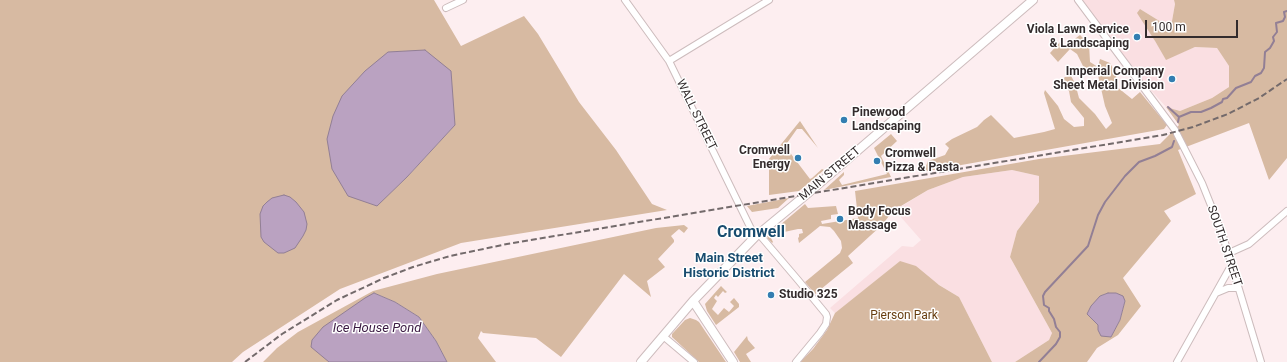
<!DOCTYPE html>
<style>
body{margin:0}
#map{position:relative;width:1287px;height:362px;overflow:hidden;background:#fdeef0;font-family:Roboto,sans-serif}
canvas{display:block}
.scale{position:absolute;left:1145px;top:20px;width:93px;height:18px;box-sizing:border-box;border:2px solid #332c2d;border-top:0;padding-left:5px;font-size:12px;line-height:14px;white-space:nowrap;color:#332c2d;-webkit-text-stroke:3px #fff;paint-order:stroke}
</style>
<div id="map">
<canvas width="1287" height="362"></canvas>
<div class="scale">100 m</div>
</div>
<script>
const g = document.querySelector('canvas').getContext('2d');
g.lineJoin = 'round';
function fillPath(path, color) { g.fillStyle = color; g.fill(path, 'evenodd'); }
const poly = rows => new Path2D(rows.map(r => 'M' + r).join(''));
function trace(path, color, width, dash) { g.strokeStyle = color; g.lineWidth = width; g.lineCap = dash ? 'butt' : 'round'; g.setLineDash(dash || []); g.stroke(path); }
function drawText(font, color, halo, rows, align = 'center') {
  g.font = font + ' Roboto,sans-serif'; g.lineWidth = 3; g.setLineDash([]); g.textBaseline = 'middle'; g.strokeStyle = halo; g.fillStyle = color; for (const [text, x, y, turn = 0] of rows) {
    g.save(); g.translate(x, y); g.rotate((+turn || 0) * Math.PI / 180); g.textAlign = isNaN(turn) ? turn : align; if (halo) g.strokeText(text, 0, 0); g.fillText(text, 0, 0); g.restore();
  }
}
const built = poly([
 [1082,0,1174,0,1175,4,1172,21,1166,25,1140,9,1155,41,1166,59,1195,47,1217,48,1229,66,1229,87,1212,98,1180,111,1166,107,1140,78,1090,13],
 [1012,170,1039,176,1039,202,1017,231,1010,257,1052,333,1049,340,1015,362,992,362,959,297,900,261,835,313,830,308,902,246,913,247,921,240,892,207,902,206,928,190,963,177]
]);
const green = poly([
 [0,0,434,0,461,46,524,16,538,34,579,102,616,150,652,204,667,210,461,243,340,289,243,352,232,362,0,362],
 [455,125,407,177,377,205],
 [1174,0,1287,0,1287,158,1269,180,1249,123,1178,150,1196,194,1164,211,1171,221,1123,278,1141,306,1118,335,1097,348,1087,362,1015,362,1049,340,1052,333,1010,257,1017,231,1039,202,1039,176,1012,170,963,177,928,190,901,206,892,207,889,216,882,225,848,256,853,263,815,294,805,282,840,253,842,248,841,241,834,231,830,227,820,226,799,243,798,238,799,237,799,234,803,233,802,229,798,229,775,234,770,236,773,242,772,243,768,239,767,236,805,204,808,208,836,206,838,214,831,215,831,219,821,221,822,224,858,218,855,191,1039,159,1160,144,1179,125,1166,107,1180,111,1212,98,1229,87,1229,66,1217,48,1195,47,1166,60,1155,41,1137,13,1140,9,1166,25,1172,21,1175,4],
 [1108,293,1116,293,1125,301,1120,320,1111,337,1098,330,1100,296],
 [1080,35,1089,44,1090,62,1098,67,1100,59,1110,63,1116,74,1117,87,1132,99,1140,92,1167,125,1164,129,922,172,921,168,926,166,928,161,945,155,949,148,945,144,952,139,977,127,984,120,991,115,1014,138,1044,132,1055,129,1044,93,1045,90,1058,106,1064,119,1074,127,1084,126,1084,118,1071,102,1069,91,1062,80,1065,77,1071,76,1075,83,1079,98,1095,114,1106,129,1112,123,1105,106,1098,75,1083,66,1077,54,1070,49,1058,62,1050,53,1060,42,1065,48,1072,41],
 [800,121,818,148,802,129,797,129,785,146,810,179,812,178,822,169,824,170,799,191,769,195,769,159],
 [891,134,897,141,881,156,891,177,824,190,844,172,844,175,839,180,842,185,887,174,874,148],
 [789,198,778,208,752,212,747,206],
 [684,225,688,228,684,233,679,229,671,236,674,240,674,242,658,259,665,267,647,281,651,297,624,274,561,357,536,338,483,333,481,331,478,338,496,362,447,362,436,341,419,317,395,302,374,293,328,360,329,362,263,362,277,348,298,332,373,291,437,274,656,228],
 [900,261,916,266,939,285,959,297,992,362,800,362,813,349,827,330,835,313],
 [721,286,727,292,725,293,723,291,718,297,716,295,714,298,717,301,712,309,718,315,724,308,729,312,734,306,730,302,734,298,739,304,739,307,716,325,707,311,705,304],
 [690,318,696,320,699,322,726,362,699,362,672,337,672,334,685,320],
 [747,336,748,340,755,348,746,354,751,362,740,362,734,352]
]);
const water = poly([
 [425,50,451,71,455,125,407,177,377,206,348,196,332,169,327,139,333,116,342,96,365,71,388,52,425,50],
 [284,195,290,197,296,202,304,212,307,224,306,230,303,236,295,248,284,253,278,253,264,242,261,237,260,214,263,206,267,202,272,198,284,195],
 [374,293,395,302,419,317,436,341,447,362,329,362,311,347,312,340,323,327,365,298,374,293],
 [1108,293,1116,293,1123,296,1125,301,1120,320,1111,337,1101,336,1098,330,1098,325,1087,314,1091,306,1100,296,1108,293]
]);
const stream = poly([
 [1168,107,1179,117,1178,122],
 [1179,117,1191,112,1201,112,1211,108,1222,102,1223,99,1227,98,1236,88,1251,82,1255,76,1261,73,1264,68,1265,52,1270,48,1274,41,1273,37,1277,32,1276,23,1283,21,1285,17,1284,12,1287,11],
 [1039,362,1056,344,1060,337,1060,332,1056,327,1054,319,1049,311,1049,308,1044,305,1043,296,1045,292,1088,246,1098,215,1105,202,1125,176,1139,162,1155,156,1172,147,1174,141]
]);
const minor = poly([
 [625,0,669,61,755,237],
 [1078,0,1175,130],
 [446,8,463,0],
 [669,61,769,0],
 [1177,134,1202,183,1222,233,1261,362],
 [758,233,798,280,826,314,827,317,826,324,820,333,796,362],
 [1229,253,1249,244,1287,211],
 [1216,293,1228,288,1238,288],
 [663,336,694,362],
 [1177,362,1232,264]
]);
const major = poly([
 [693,301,733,362],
 [641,362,693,301,755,237,807,194,1033,0]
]);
const rail = poly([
 [245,362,282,334,337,300,384,278,413,267,450,256,507,244,1163,135,1193,127,1228,114,1259,98,1287,79]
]);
const markers = [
 [1137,37,4,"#337eb1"],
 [1172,79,4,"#337eb1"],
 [844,120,4,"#337eb1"],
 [798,158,4,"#337eb1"],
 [877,161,4,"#337eb1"],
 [840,219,4,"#337eb1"],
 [771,295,4,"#337eb1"]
];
const poiNames = [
 ["Viola Lawn Service",1129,30,"right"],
 ["& Landscaping",1129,44,"right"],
 ["Imperial Company",1164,72,"right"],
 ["Sheet Metal Division",1164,86,"right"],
 ["Pinewood",852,113],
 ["Landscaping",852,127],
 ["Cromwell",790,151,"right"],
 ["Energy",790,165,"right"],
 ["Cromwell",885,154],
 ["Pizza & Pasta",885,168],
 ["Body Focus",848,212],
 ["Massage",848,226],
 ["Studio 325",779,295]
];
const streetNames = [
 ["WALL STREET",696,115,64],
 ["MAIN STREET",830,174,-40],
 ["SOUTH STREET",1224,246,71]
];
const parkNames = [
 ["Pierson Park",904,316]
];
const neighbourhoodNames = [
 ["Main Street",729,259],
 ["Historic District",729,274]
];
const waterNames = [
 ["Ice House Pond",377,329]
];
const districtNames = [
 ["Cromwell",751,233]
];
fillPath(built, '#fadfe2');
fillPath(green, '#d7baa2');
fillPath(water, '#baa2c1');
trace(water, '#927f95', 1);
trace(stream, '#927f95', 2);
trace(minor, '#cdbcbd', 8);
trace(major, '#cdbcbd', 10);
trace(minor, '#fff', 6);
trace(major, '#fff', 8);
trace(rail, '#736a6b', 2, [6, 3]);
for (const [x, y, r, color] of markers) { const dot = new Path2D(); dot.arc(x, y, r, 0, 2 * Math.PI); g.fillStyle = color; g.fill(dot); trace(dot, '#fff', 1.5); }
drawText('bold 12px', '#332c2d', '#fff', poiNames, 'left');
drawText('12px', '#332c2d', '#fff', streetNames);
drawText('12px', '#673d10', '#fff', parkNames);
drawText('bold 13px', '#184c6f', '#fff', neighbourhoodNames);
drawText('italic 13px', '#3a1942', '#fff', waterNames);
drawText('bold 16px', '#184c6f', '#fff', districtNames);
</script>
